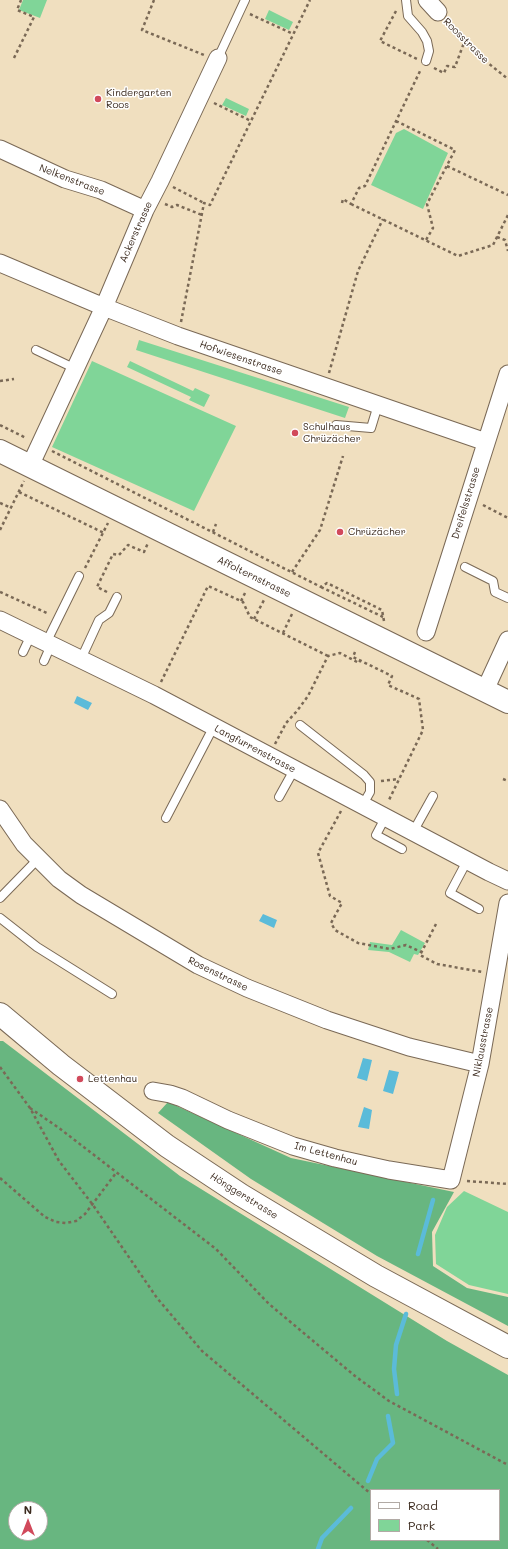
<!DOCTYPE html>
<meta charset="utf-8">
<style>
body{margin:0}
#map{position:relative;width:508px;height:1549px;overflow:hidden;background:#f0dfbf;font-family:Mali,sans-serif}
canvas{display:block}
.legend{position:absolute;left:370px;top:1489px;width:130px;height:52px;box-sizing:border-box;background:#fff;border:1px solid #b1aaa5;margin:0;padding:5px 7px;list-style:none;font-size:12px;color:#3b2a1e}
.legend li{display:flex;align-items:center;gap:8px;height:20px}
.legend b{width:20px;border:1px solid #b1aaa5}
.north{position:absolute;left:8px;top:1501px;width:40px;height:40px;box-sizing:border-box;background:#fff;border:1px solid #b1aaa5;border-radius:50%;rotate:0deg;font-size:11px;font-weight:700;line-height:16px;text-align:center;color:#3b2a1e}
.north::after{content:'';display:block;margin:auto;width:14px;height:18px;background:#d1495b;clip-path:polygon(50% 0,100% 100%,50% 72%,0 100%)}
</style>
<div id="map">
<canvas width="508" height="1549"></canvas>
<ul class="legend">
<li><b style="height:5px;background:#fff"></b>Road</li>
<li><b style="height:11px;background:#80d598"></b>Park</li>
</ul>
<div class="north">N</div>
</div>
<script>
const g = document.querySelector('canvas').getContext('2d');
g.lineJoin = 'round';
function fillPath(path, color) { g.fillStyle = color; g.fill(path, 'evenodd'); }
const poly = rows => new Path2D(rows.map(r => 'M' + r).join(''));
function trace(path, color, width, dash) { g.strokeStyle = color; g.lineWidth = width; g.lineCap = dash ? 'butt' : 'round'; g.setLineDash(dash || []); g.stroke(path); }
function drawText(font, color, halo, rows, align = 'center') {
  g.font = font + ' Mali,sans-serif'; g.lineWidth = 3; g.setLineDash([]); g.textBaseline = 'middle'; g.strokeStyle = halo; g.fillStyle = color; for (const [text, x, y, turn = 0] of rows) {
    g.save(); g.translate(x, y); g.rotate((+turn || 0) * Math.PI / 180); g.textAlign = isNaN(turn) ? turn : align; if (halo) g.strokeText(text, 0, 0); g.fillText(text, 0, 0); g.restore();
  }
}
const green = poly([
 [23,0,47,0,40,18,19,10],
 [269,10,293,22,289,30,265,19],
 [226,98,249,109,246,116,222,105],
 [404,129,448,153,423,209,371,185,396,133],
 [139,340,349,407,345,418,136,350],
 [92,361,236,426,194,511,52,447],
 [130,361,193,391,195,388,210,395,204,407,189,400,191,397,127,367],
 [401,930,425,943,418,955,414,954,410,962,389,952,368,950,370,942,392,945],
 [464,1191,508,1212,508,1294,469,1285,436,1264,435,1235,447,1207]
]);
const forest = poly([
 [0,1041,3,1041,180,1176,447,1341,508,1375,508,1549,0,1549],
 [371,1490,499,1490,499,1540,371,1540],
 [16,1509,40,1509,40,1533,16,1533],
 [168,1102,291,1158,454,1192,432,1232,433,1266,467,1288,508,1297,508,1326,377,1256,251,1179,158,1113]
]);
const water = poly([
 [77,696,92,703,88,710,74,703],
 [263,914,277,920,274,928,259,921],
 [363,1058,372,1060,367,1081,357,1078],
 [389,1070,399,1072,393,1094,383,1091],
 [364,1107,372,1110,369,1129,358,1127]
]);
const stream = poly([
 [418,1254,433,1200],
 [397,1394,394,1369,396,1345,406,1314],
 [368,1481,377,1459,393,1443,388,1416],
 [318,1549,322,1538,351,1508]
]);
const path = poly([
 [154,0,142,30,204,55],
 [396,11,380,41,417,59],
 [250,14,293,34],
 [447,22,483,59,508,79],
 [14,58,34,17,17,10,21,0],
 [434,68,444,73,447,66,455,67,465,40],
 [214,103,251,121],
 [396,121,455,150,427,204,433,228,426,240],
 [447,166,508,195],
 [173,187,204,203],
 [342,203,343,199,351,204,359,188,365,186,421,69],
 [165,204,172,207,177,205,202,215],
 [351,204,458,256,493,245,508,215],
 [497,237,505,240,508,251],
 [181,322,204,203,210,205,310,0],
 [329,373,358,271,383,219],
 [0,381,14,379],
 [0,425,26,438],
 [52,451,321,587,327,583,382,610,384,621],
 [19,492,104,533],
 [0,503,11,508],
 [483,505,508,518],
 [0,530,24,481],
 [213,532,216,524],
 [85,568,108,523],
 [292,572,320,530,343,456],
 [321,587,383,617],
 [0,592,49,614],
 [107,592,97,587,113,554,119,555,128,545,144,552,148,543],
 [241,601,246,591],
 [254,619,264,600],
 [283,633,292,614],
 [355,652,353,657,392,676,388,685,419,699,423,730,388,802],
 [161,682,208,586,243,602,250,617,328,656],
 [275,744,286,723,297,711,308,696,328,656,340,653,359,663,360,661],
 [503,779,508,781],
 [381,781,399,779],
 [341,811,318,853,330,896,342,903,331,923,335,930,358,943,390,949,406,945,421,952],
 [436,924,420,955,437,964,482,972],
 [0,1067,30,1108,59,1161,93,1205,157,1298,202,1351,371,1494],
 [30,1108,59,1128,216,1249,269,1304,355,1376,389,1401,508,1465],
 [0,1178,45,1217,56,1222,66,1223,76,1221,85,1214,116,1173],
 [467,1181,508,1184],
 [427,1540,438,1549]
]);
const lane = poly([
 [406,0,408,16,422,32,427,41,429,51,426,61],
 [218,58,245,0],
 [36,350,76,369],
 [336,425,371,428,378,405],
 [465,567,493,581,495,592,508,598],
 [46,643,79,576],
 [23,652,31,635],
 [81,659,99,620,109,613,117,597],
 [44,661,51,645],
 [300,725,364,775,370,782,370,792,362,806],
 [279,797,294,770],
 [166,818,214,726],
 [385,818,376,835,402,849],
 [413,832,433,796],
 [467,861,450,893,479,909],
 [0,898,38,859],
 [0,918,37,947,112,994]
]);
const street = poly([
 [427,0,438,12],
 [0,149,65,179,101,190,145,210],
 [0,263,104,307,178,336,486,442],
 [30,466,104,307,145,210,160,181,218,58],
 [0,620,154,695,489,872,508,881],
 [426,632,508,374],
 [485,690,508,640],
 [0,809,24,844,59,879,81,895,198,965,247,988,327,1020,409,1047,480,1064],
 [153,1091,170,1094,182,1098,228,1120,293,1146,335,1158,389,1170,451,1180,480,1064,508,903]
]);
const secondary = poly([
 [0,451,508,702],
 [0,1014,61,1065,167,1146,241,1195,376,1276,508,1347]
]);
const markers = [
 [98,99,4,"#d1495b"],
 [295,433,4,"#d1495b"],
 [340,532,4,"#d1495b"],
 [80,1079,4,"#d1495b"]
];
const streetNames = [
 ["Roosstrasse",466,41,45],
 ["Nelkenstrasse",72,180,21],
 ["Ackerstrasse",136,232,-66],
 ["Hofwiesenstrasse",241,358,19],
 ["Dreifelsstrasse",466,503,-73],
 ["Affolternstrasse",254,577,26],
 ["Langfurrenstrasse",255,749,28],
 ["Rosenstrasse",218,974,26],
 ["Niklausstrasse",483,1042,-79],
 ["Im Lettenhau",326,1154,15],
 ["Hönggerstrasse",244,1196,32]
];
const poiNames = [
 ["Kindergarten",106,93],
 ["Roos",106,105],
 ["Schulhaus",303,427],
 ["Chrüzächer",303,439],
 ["Chrüzächer",348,532],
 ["Lettenhau",88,1079]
];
fillPath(green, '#80d598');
fillPath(forest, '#68b680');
fillPath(water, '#5bbbd9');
trace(stream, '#5bbbd9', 4.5);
trace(lane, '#7a6956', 10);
trace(street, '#7a6956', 19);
trace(secondary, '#7a6956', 24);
trace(path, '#7a6956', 2.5, [3, 3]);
trace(lane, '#fff', 8);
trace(street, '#fff', 17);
trace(secondary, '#fff', 22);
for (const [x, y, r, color] of markers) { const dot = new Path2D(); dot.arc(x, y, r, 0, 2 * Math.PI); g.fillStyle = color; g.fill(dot); trace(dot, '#fff', 1.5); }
drawText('10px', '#3b2a1e', '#fff', streetNames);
drawText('10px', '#3b2a1e', '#fff', poiNames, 'left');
</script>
